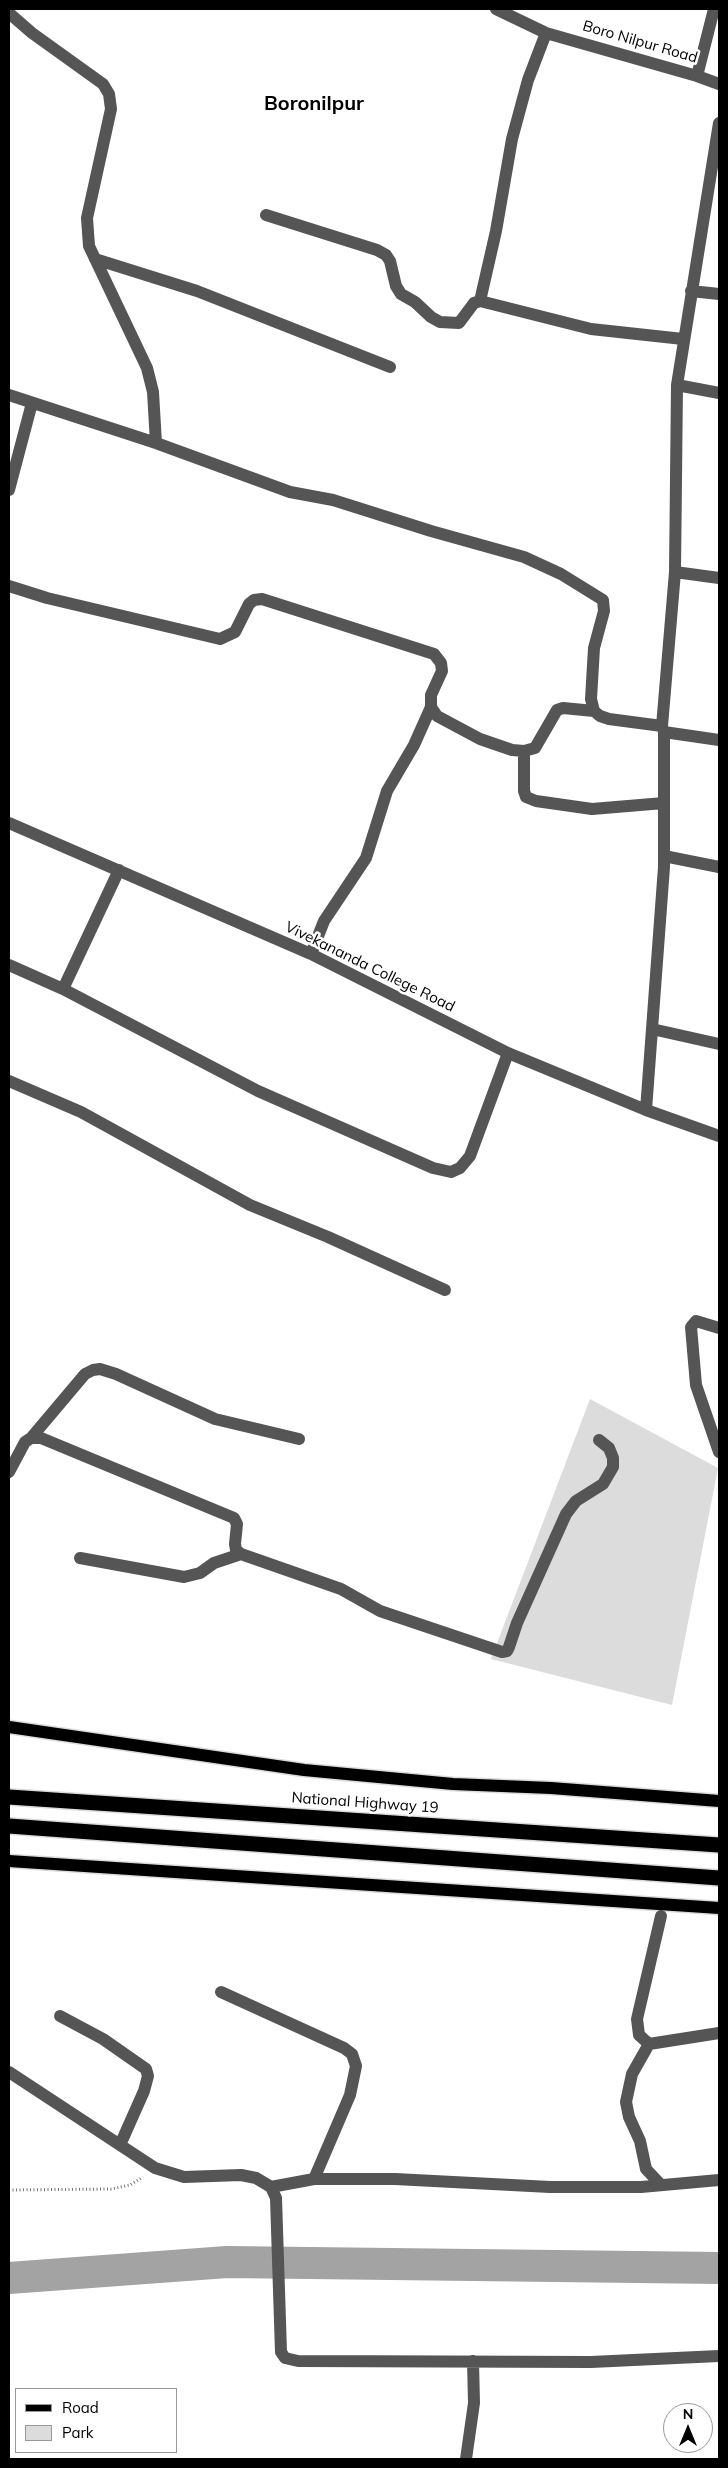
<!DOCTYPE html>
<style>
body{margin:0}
#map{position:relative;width:728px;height:2468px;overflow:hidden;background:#fff;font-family:Mulish,sans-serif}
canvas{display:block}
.frame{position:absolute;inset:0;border:10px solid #000;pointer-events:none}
.legend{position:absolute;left:15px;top:2388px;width:162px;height:65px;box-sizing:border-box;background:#fff;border:1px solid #999;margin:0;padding:6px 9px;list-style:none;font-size:15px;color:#000}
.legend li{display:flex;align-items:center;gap:10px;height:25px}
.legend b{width:25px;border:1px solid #999}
.north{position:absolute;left:663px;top:2403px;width:50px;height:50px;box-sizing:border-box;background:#fff;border:1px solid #999;border-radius:50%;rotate:0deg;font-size:14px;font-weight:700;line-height:20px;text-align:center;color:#000}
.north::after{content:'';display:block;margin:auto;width:18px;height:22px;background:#000;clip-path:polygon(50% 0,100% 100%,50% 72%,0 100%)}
</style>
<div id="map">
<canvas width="728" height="2468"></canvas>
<div class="frame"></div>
<ul class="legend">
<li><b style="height:6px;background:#000"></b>Road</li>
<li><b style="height:14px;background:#dcdcdc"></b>Park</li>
</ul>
<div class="north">N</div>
</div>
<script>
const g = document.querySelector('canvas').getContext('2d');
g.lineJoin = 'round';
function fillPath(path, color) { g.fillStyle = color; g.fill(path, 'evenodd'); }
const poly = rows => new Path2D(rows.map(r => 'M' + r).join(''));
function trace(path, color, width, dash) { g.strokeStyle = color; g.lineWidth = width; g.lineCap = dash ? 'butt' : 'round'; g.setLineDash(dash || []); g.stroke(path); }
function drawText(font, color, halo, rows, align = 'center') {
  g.font = font + ' Mulish,sans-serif'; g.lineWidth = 5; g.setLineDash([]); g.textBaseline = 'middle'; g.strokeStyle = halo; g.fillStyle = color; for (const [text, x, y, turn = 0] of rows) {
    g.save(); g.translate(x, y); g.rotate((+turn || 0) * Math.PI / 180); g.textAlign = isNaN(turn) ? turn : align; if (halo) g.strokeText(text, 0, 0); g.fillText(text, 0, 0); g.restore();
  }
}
const green = poly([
 [590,1399,718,1468,672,1705,491,1659]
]);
const river = poly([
 [9,2278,227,2262,719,2268]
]);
const path = poly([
 [9,2190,111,2189,130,2185,143,2177]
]);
const minor = poly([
 [496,9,546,33,697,76,719,84],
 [9,13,32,33,103,84,109,94,111,109,87,218,89,246,147,368,153,392,156,443],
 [697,76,714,9],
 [266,215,377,250,386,255,390,261,396,286,401,294,415,302,431,317,440,322,459,323,474,303,480,301,591,329,683,339],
 [95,259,197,291,390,367],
 [691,291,719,294],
 [480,301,496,231,512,139,528,80,546,33],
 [677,385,719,393],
 [9,395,156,443,290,492,333,500,431,531,524,557,561,574,603,600,604,611,594,648,591,699,594,711,600,716,609,719,662,726],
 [9,490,32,403],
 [675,572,719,578],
 [9,586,47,598,220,639,235,632,249,604,254,600,262,599,434,654,441,663,442,671,431,695,431,707,437,716,480,739,512,750,524,751,535,748,557,710,563,708,594,711],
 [664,732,719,740],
 [524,751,524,791,526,797,536,801,592,809,664,803],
 [9,823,311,954,508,1053,646,1110,719,1136],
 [664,856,719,867],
 [311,954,324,921,366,858,387,791,414,745,431,707],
 [9,965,63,989,258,1091,433,1168,451,1172,460,1168,470,1156,508,1053],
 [63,989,119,870],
 [652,1029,719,1044],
 [9,1081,81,1112,250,1205,328,1237,445,1290],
 [646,1110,664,867,664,732,662,726,675,572,677,385,719,123],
 [719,1328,696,1321,691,1327,696,1385,719,1452],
 [31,1438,85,1374,93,1370,100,1369,116,1374,215,1419,299,1439],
 [9,1472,25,1442,31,1438,41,1438,234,1518,237,1524,235,1544,236,1550,241,1554,341,1589,380,1611,502,1652,507,1651,509,1647,517,1623,566,1514,576,1501,603,1484,613,1467,613,1458,609,1448,599,1440],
 [80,1558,184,1577,200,1573,214,1563,241,1554],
 [661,1916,637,2019,639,2035,649,2044,719,2033],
 [221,1992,344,2048,352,2054,356,2066,350,2095,314,2179],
 [60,2016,103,2039,146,2069,148,2076,144,2091,120,2145],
 [649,2044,632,2074,626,2102,629,2117,640,2141,646,2169,661,2185],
 [9,2072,155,2168,184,2177,241,2175,256,2178,271,2187,276,2198,281,2352,285,2358,298,2361,591,2362,719,2356],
 [271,2187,314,2179,395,2179,550,2187,641,2187,719,2180],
 [466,2459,474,2403,473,2361]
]);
const major = poly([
 [9,1727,304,1770,453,1784,551,1788,719,1801],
 [9,1861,719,1908]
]);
const highway = poly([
 [9,1797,719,1845],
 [9,1826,719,1878]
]);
const streetNames = [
 ["Boro Nilpur Road",640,42,16],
 ["Vivekananda College Road",370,967,26],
 ["National Highway 19",365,1803,4]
];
const districtNames = [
 ["Boronilpur",314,104]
];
fillPath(green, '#dcdcdc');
trace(river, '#a3a3a3', 32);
trace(major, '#dbdbdb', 15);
trace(highway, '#dbdbdb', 18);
trace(path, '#777', 3, [1, 2.5]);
trace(minor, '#555', 12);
trace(major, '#000', 12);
trace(highway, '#000', 15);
drawText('15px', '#000', '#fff', streetNames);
drawText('bold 20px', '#000', '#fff', districtNames);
</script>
